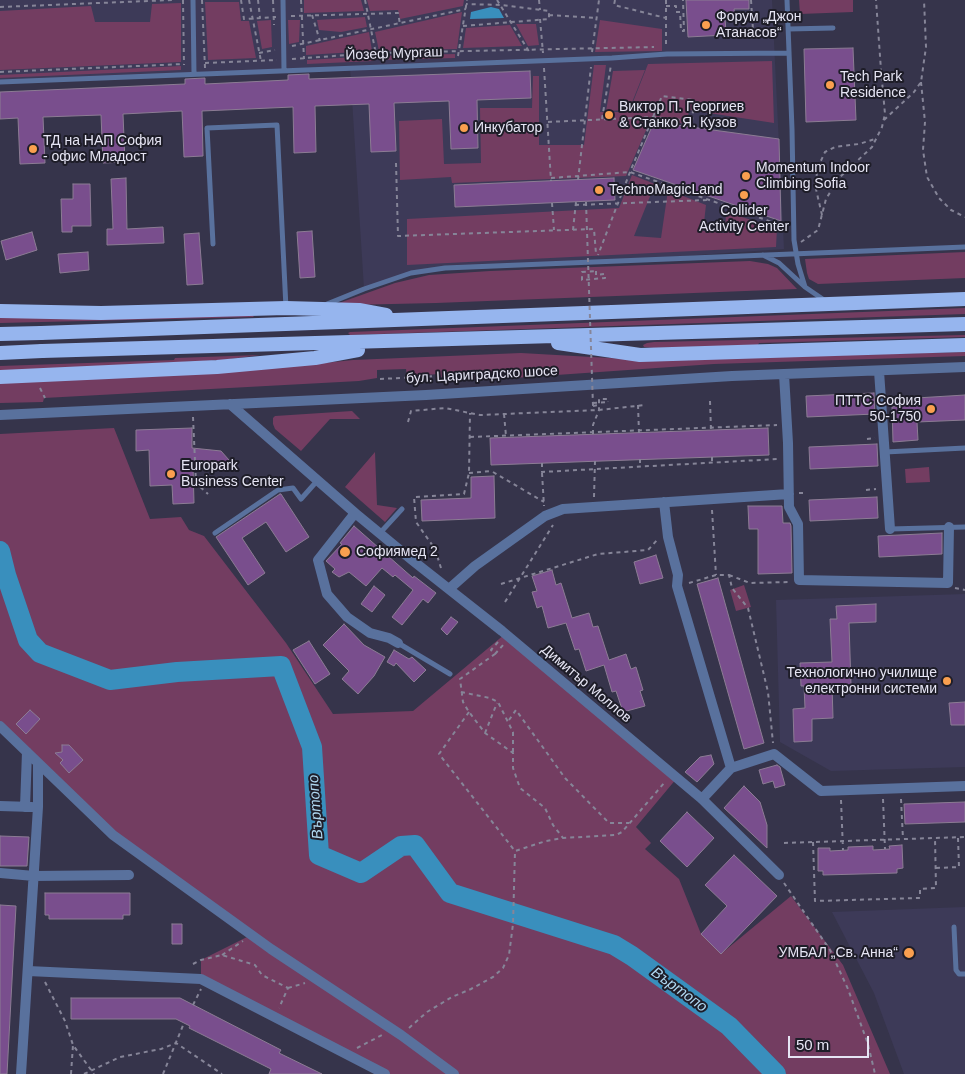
<!DOCTYPE html>
<meta charset="utf-8">
<style>
body{margin:0}
#map{position:relative;width:965px;height:1074px;overflow:hidden;background:#36344b;font-family:Helvetica,sans-serif}
canvas{display:block}
.scale{position:absolute;left:788px;top:1036px;width:81px;height:22px;box-sizing:border-box;border:2px solid #e6e5f4;border-top:0;padding-left:6px;font-size:15px;line-height:18px;white-space:nowrap;color:#e6e5f4;-webkit-text-stroke:4px #1e1d28;paint-order:stroke}
</style>
<div id="map">
<canvas width="965" height="1074"></canvas>
<div class="scale">50 m</div>
</div>
<script>
const g = document.querySelector('canvas').getContext('2d');
g.lineJoin = 'round';
function fillPath(path, color) { g.fillStyle = color; g.fill(path, 'evenodd'); }
const poly = rows => new Path2D(rows.map(r => 'M' + r).join(''));
function trace(path, color, width, dash) { g.strokeStyle = color; g.lineWidth = width; g.lineCap = dash ? 'butt' : 'round'; g.setLineDash(dash || []); g.stroke(path); }
function drawText(font, color, halo, rows, align = 'center') {
  g.font = font + ' Helvetica,sans-serif'; g.lineWidth = 4; g.setLineDash([]); g.textBaseline = 'middle'; g.strokeStyle = halo; g.fillStyle = color; for (const [text, x, y, turn = 0] of rows) {
    g.save(); g.translate(x, y); g.rotate((+turn || 0) * Math.PI / 180); g.textAlign = isNaN(turn) ? turn : align; if (halo) g.strokeText(text, 0, 0); g.fillText(text, 0, 0); g.restore();
  }
}
const built = poly([
 [0,0,772,0,784,249,596,262,428,270,364,289,350,67,0,82],
 [965,594,965,767,831,771,780,742,776,600],
 [965,907,965,1074,904,1074,874,993,832,912]
]);
const green = poly([
 [304,0,361,0,364,11,304,13],
 [367,0,464,0,463,6,400,19,398,10,370,11],
 [799,0,853,0,853,12,800,14],
 [205,2,239,2,241,21,249,21,256,58,208,60],
 [181,3,181,62,0,70,0,11,91,6,95,22,150,22,152,4],
 [462,12,457,49,379,51,375,32],
 [365,17,367,27,341,32,319,30,317,20],
 [271,20,272,47,262,49,257,21],
 [288,20,300,20,299,42,289,44],
 [600,20,662,29,662,51,595,52],
 [516,24,536,24,539,45,528,46],
 [510,25,522,46,463,48,466,28],
 [369,32,372,51,306,55,306,46],
 [455,54,455,58,380,60,379,56],
 [373,56,374,61,307,64,307,60],
 [772,61,774,123,689,110,687,124,651,119,626,176,452,183,451,177,400,180,399,121,442,119,444,164,481,163,480,108,532,108,533,76,539,76,539,145,584,145,594,65,606,65,600,112,629,112,648,64],
 [181,66,181,70,0,78,0,75],
 [645,70,629,110,606,111,613,71],
 [632,175,655,184,634,236,661,238,668,190,706,205,703,231,725,233,726,212,777,228,776,247,407,265,407,219,619,208],
 [965,252,965,278,818,284,809,279,807,273,805,259],
 [750,261,768,264,777,268,797,289,436,303,348,305,339,303,395,283,429,275,490,271],
 [965,308,965,314,350,335,348,333,350,332],
 [70,317,253,316,254,317,0,323,0,318],
 [965,335,965,337,759,343,758,345,654,348,644,347,643,345,647,343,654,342],
 [965,352,965,356,714,364,485,380,441,377,440,374,407,376,406,369,377,370,377,378,359,381,44,398,43,402,0,403,0,382,295,366,353,360,521,353,645,360],
 [260,355,223,360,0,371,0,366,174,360,175,358],
 [352,411,360,419,330,419,301,451,275,429,273,424,273,418,275,416],
 [114,428,150,519,181,517,189,530,204,536,286,643,333,714,413,711,505,634,677,778,636,827,651,843,645,849,679,879,701,934,722,953,791,896,843,965,890,1074,385,1074,201,979,201,960,251,935,113,835,0,726,0,434],
 [375,452,377,505,397,508,385,522,345,487],
 [929,467,930,482,906,483,905,469],
 [744,585,751,607,736,611,730,590]
]);
const water = poly([
 [491,7,499,9,504,18,470,19,471,12]
]);
const river = poly([
 [0,551,6,575,28,640,40,653,110,680,177,672,281,666,312,747,319,855,361,873,401,846,415,845,450,893,614,945,632,956,729,1026,776,1074]
]);
const building = poly([
 [686,0,749,0,749,9,734,9,735,16,725,16,726,35,688,37,686,0],
 [853,48,856,120,806,122,804,49,853,48],
 [530,71,531,98,477,100,478,148,451,149,449,101,394,103,396,151,371,152,369,104,315,106,316,152,294,153,293,107,202,111,203,156,184,157,182,111,123,114,125,162,103,163,101,115,43,117,45,163,20,164,18,118,0,119,0,92,185,84,185,79,205,78,205,84,288,80,288,75,309,74,309,79,530,71],
 [654,122,779,139,781,221,633,170,654,122],
 [126,178,127,229,163,227,164,243,107,245,107,229,113,229,111,179,126,178],
 [614,178,615,200,455,207,454,185,614,178],
 [73,184,90,184,91,226,72,226,72,232,62,232,61,199,73,199,73,184],
 [312,231,315,277,300,278,297,232,312,231],
 [32,232,37,250,6,260,1,241,32,232],
 [199,233,203,284,187,285,184,234,199,233],
 [88,252,89,270,60,273,58,254,88,252],
 [874,393,875,414,807,417,806,396,874,393],
 [965,395,965,420,917,422,918,440,893,442,892,407,900,406,900,399,965,395],
 [192,428,192,448,221,451,229,460,227,471,193,466,194,503,173,504,172,485,150,486,149,450,136,451,136,430,192,428],
 [768,428,769,455,491,465,490,438,768,428],
 [877,444,878,466,810,469,809,447,877,444],
 [494,476,495,518,422,521,421,500,471,498,471,477,494,476],
 [280,494,281,494,309,537,286,552,266,522,242,538,265,573,248,585,216,537,280,494],
 [877,497,878,518,810,521,809,500,877,497],
 [748,506,782,506,783,523,790,523,791,526,792,573,758,574,758,529,749,529,748,506],
 [354,526,413,578,414,576,436,593,428,603,423,599,402,625,392,617,413,590,395,575,393,577,382,568,366,586,349,572,339,577,332,572,335,569,326,561,342,544,340,543,354,526],
 [942,533,942,554,879,557,878,536,942,533],
 [656,555,663,578,640,584,634,562,656,555],
 [552,570,556,585,561,583,572,618,589,613,593,627,598,626,609,660,626,654,631,669,636,667,643,690,640,691,645,706,623,712,616,691,612,692,604,665,586,671,579,649,575,650,566,623,548,628,542,606,537,608,532,592,537,591,532,576,552,570],
 [718,578,764,743,744,749,697,584,718,578],
 [374,586,385,595,372,612,361,604,374,586],
 [876,604,876,622,849,623,851,685,832,686,833,718,812,719,812,741,794,742,793,709,805,708,804,686,801,686,800,663,832,662,830,619,837,619,836,606,876,604],
 [451,617,458,622,447,635,441,629,451,617],
 [344,624,364,645,385,657,374,676,358,694,342,679,349,671,323,645,344,624],
 [309,641,330,674,315,684,293,650,309,641],
 [394,650,409,659,412,657,426,670,414,682,396,663,394,666,387,662,394,650],
 [965,702,965,725,951,725,949,703,965,702],
 [30,710,40,719,26,734,16,724,30,710],
 [62,745,69,745,83,760,69,773,60,763,63,760,55,753,62,752,62,745],
 [711,755,714,764,697,782,685,772,700,757,711,755],
 [777,765,780,767,785,785,775,788,773,781,763,784,759,770,777,765],
 [744,786,760,802,767,825,767,848,724,808,744,786],
 [965,802,965,822,905,824,904,804,965,802],
 [687,812,714,838,687,867,660,841,687,812],
 [0,836,29,837,27,866,0,866,0,836],
 [902,845,903,868,897,869,897,873,823,875,823,871,818,871,818,848,830,848,830,851,848,850,848,847,873,846,873,850,890,849,889,846,902,845],
 [734,855,777,896,721,954,701,934,727,906,705,885,734,855],
 [45,893,130,893,130,915,123,915,123,919,49,919,49,915,45,915,45,893],
 [0,905,16,906,7,1074,0,1074,0,905],
 [172,924,182,924,182,944,172,944,172,924],
 [71,998,180,998,281,1050,279,1053,322,1074,269,1074,271,1069,189,1028,190,1026,176,1019,71,1019,71,998]
]);
const path = poly([
 [183,0,184,65],
 [202,0,205,68],
 [241,0,244,19,276,17],
 [249,0,261,61],
 [258,0,260,18],
 [273,0,274,25],
 [301,0,304,59],
 [365,0,377,59],
 [497,0,530,53],
 [539,0,540,10],
 [615,0,614,5,666,18],
 [666,0,666,47],
 [751,0,753,30],
 [666,6,676,6,676,12,680,12,681,31,684,31,683,0],
 [0,7,173,0],
 [312,15,320,41],
 [549,15,597,18],
 [291,16,398,13,400,24],
 [540,19,543,53],
 [463,26,549,19,549,11,501,5,466,4],
 [292,46,466,9],
 [592,52,599,0],
 [259,53,275,50],
 [458,56,467,0],
 [292,59,376,53,654,47],
 [205,63,277,60],
 [544,68,551,181],
 [0,72,184,64],
 [921,82,925,122,923,150,927,177,939,198,951,210,965,217],
 [602,119,611,65],
 [884,120,914,92,921,82,926,47,924,0],
 [548,122,653,117,692,121,694,100,662,96,653,117,630,172,598,255],
 [396,163,398,236,594,229,596,254],
 [551,178,630,172,786,227],
 [578,180,591,67],
 [552,203,554,230],
 [575,205,708,200],
 [822,215,815,185,818,167,825,152,835,147,859,144,875,139],
 [573,230,576,202],
 [801,242,818,230,826,199,839,178,872,147,882,127,885,114,881,70,876,0],
 [596,271,596,275,605,274,605,278,582,280,582,272,596,271],
 [380,379,439,376],
 [40,388,45,398],
 [710,401,711,430],
 [638,405,639,433],
 [593,406,599,405],
 [504,414,506,436],
 [193,417,196,483,208,494],
 [408,422,411,411,445,408,480,415,599,410,645,405],
 [593,434,593,425,599,410,599,399,608,399,608,402],
 [470,437,777,425],
 [867,439,875,438],
 [712,457,712,463],
 [640,459,640,467],
 [542,463,542,472,778,459],
 [493,472,544,502],
 [469,473,491,471],
 [542,473,544,506],
 [866,490,876,489],
 [799,493,807,493],
 [594,497,595,461],
 [712,510,716,575],
 [441,568,435,549,416,522,414,497,464,494,469,473,470,413],
 [729,575,750,583,789,582],
 [689,583,716,575,729,575,732,588,748,608,768,692,773,743],
 [501,584,598,554,648,550,658,539],
 [955,588,965,590],
 [505,602,553,525],
 [498,642,491,650,495,654,460,679,463,702,469,712,485,733,513,753,513,768,520,788,545,808,553,825,563,838],
 [495,654,504,644],
 [461,692,490,698,498,702,513,732,513,753],
 [469,712,439,754,515,851],
 [509,720,516,710,565,778,609,823,629,823],
 [485,733,497,703],
 [883,799,885,849],
 [901,799,903,839],
 [841,800,843,850],
 [813,842,815,901,920,898,920,889,936,888,935,838],
 [784,843,965,837],
 [936,868,959,867,958,838],
 [784,883,830,950,848,989,868,1044,875,1074],
 [222,955,243,941],
 [193,964,201,960,222,955,255,965,262,975,288,988,279,1008],
 [45,982,65,1021,73,1045,94,1074],
 [288,988,305,983],
 [193,1005,201,989],
 [409,1028,427,1012,452,997,471,989,493,977,503,968,509,955,513,924,515,851,546,841,563,838,616,835,622,832,665,782],
 [357,1048,382,1035],
 [71,1074,73,1045],
 [84,1074,120,1057,161,1049,176,1043,222,1074],
 [163,1074,184,1023]
]);
const service = poly([
 [193,0,194,74],
 [283,0,284,70],
 [787,0,792,129,794,240,798,264,805,287],
 [788,29,833,28],
 [0,82,612,58,667,54,789,53],
 [213,244,207,128,277,125,286,308],
 [763,255,779,263,805,287,824,300],
 [327,304,364,289,411,273,445,268,965,247],
 [885,452,965,448],
 [890,529,965,527],
 [215,533,278,490,293,488,301,499,317,481],
 [380,533,402,509],
 [398,643,450,674],
 [954,927,956,970,959,974,965,974]
]);
const minor = poly([
 [879,371,890,529],
 [784,374,788,443,789,507,798,524,799,580,948,583,949,527],
 [230,404,355,513,412,560,502,631,702,799,779,875],
 [0,415,426,395,732,376,965,367],
 [664,502,668,537,678,575,677,586,731,768],
 [355,513,318,560,327,594,347,617,370,633,389,638,398,643],
 [449,589,475,566,545,516,563,509,789,494],
 [0,726,113,835,271,949,401,1035,454,1074],
 [702,799,731,768,774,754,821,791,965,786],
 [0,806,32,807],
 [25,807,27,752],
 [0,873,34,876,129,875],
 [28,971,201,979,385,1074],
 [21,1074,38,807,38,763]
]);
const trunk = poly([
 [0,311,101,313,286,308,359,310,386,315],
 [41,333,965,299],
 [558,343,640,355,965,345],
 [42,351,965,324],
 [0,377,217,367,315,358,358,350]
]);
const pathBridge = poly([
 [586,202,593,406],
 [593,403,608,402]
]);
const trunkBridge = poly([
 [0,334,41,333],
 [0,353,42,351]
]);
const markers = [
 [706,25,5,"#fa9f4f"],
 [830,85,5,"#fa9f4f"],
 [609,115,5,"#fa9f4f"],
 [464,128,5,"#fa9f4f"],
 [33,149,5,"#fa9f4f"],
 [746,176,5,"#fa9f4f"],
 [599,190,5,"#fa9f4f"],
 [744,195,5,"#fa9f4f"],
 [931,409,5,"#fa9f4f"],
 [171,474,5,"#fa9f4f"],
 [345,552,6,"#fa9f4f"],
 [947,681,5,"#fa9f4f"],
 [909,953,6,"#fa9f4f"]
];
const poiNames = [
 ["Форум „Джон",716,17],
 ["Атанасов“",716,33],
 ["Tech Park",840,77],
 ["Residence",840,93],
 ["Виктор П. Георгиев",619,107],
 ["& Станко Я. Кузов",619,123],
 ["Инкубатор",474,128],
 ["ТД на НАП София",43,141],
 ["- офис Младост",43,157],
 ["Momentum Indoor",756,168],
 ["Climbing Sofia",756,184],
 ["TechnoMagicLand",609,190],
 ["Collider",744,211,"center"],
 ["Activity Center",744,227,"center"],
 ["ПТТС София",921,401,"right"],
 ["50-1750",921,417,"right"],
 ["Europark",181,466],
 ["Business Center",181,482],
 ["Софиямед 2",356,552],
 ["Технологично училище",937,673,"right"],
 ["електронни системи",937,689,"right"],
 ["УМБАЛ „Св. Анна“",898,953,"right"]
];
const streetNames = [
 ["Йозеф Мургаш",394,54,-2],
 ["бул. Цариградско шосе",482,375,-3],
 ["Димитър Моллов",586,684,40]
];
const waterNames = [
 ["Въртопо",316,807,-94],
 ["Въртопо",679,990,36]
];
fillPath(built, '#3d3a58');
fillPath(green, '#733d61');
fillPath(water, '#398fbd');
trace(river, '#398fbd', 20);
fillPath(building, '#794e8d');
trace(building, '#8c7c94', 1);
trace(path, '#868598', 2, [4, 4]);
trace(service, '#59719d', 5);
trace(minor, '#59719d', 10);
trace(trunk, '#96b5ee', 14);
trace(pathBridge, '#868598', 2, [4, 4]);
trace(trunkBridge, '#96b5ee', 14);
for (const [x, y, r, color] of markers) { const dot = new Path2D(); dot.arc(x, y, r, 0, 2 * Math.PI); g.fillStyle = color; g.fill(dot); trace(dot, '#1e1d28', 2); }
drawText('14px', '#e6e5f4', '#1e1d28', poiNames, 'left');
drawText('14px', '#e6e5f4', '#1e1d28', streetNames);
drawText('italic 15px', '#afd7f0', '#1e1d28', waterNames);
</script>
